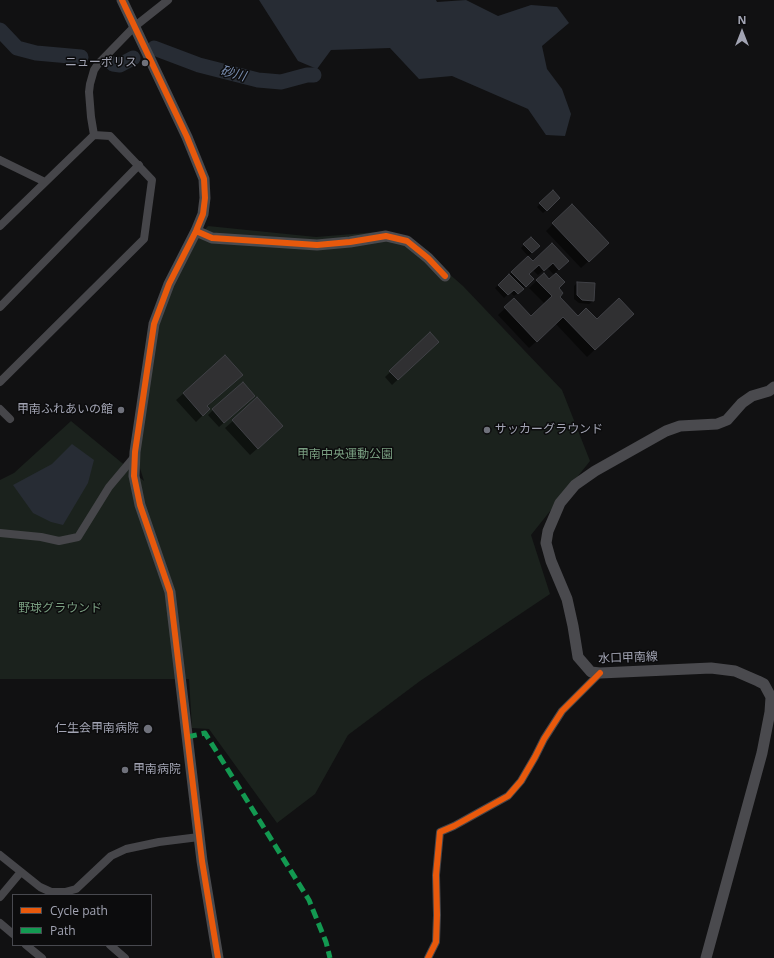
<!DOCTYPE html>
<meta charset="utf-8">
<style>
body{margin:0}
#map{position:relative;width:774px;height:958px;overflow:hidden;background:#111112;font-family:"Open Sans",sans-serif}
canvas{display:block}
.legend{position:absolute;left:12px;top:894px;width:140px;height:52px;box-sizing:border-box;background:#0c0c0d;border:1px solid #48494f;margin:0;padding:5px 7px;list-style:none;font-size:12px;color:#a2a4b3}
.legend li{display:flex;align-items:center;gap:8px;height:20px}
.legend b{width:20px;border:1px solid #48494f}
.north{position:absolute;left:722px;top:12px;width:40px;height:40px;-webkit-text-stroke:3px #0c0c0d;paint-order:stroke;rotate:0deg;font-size:11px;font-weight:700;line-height:16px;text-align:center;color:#a2a4b3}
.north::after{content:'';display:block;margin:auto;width:14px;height:18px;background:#a2a4b3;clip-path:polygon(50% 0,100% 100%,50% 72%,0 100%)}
</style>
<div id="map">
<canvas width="774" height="958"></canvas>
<ul class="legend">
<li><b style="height:5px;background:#e8590c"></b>Cycle path</li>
<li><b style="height:5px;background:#139951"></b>Path</li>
</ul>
<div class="north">N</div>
</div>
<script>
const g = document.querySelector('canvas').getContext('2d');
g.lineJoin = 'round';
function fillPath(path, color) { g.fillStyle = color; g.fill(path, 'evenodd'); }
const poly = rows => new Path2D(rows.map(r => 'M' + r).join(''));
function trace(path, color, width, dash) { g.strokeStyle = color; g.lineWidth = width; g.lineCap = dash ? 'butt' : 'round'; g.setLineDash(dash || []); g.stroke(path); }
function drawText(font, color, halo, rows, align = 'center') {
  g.font = font + ' "Open Sans","Noto Sans JP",sans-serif'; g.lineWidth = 3; g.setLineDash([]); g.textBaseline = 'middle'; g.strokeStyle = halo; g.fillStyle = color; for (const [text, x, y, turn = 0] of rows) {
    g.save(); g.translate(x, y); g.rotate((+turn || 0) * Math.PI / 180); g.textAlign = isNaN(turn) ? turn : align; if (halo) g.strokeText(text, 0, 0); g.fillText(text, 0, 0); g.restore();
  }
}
const green = poly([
 [208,226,316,237,377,232,407,237,463,286,562,390,590,461,531,535,550,594,420,681,348,735,315,794,277,823,209,729,192,728,189,679,0,679,0,480,14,473,71,421,144,481,138,462,158,327,174,283,195,241]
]);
const water = poly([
 [259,0,436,0,437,2,466,0,498,16,531,5,557,7,569,23,542,46,547,69,562,89,571,114,565,136,546,135,528,109,452,76,419,79,390,48,331,50,317,69,298,61],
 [72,444,94,460,88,483,63,525,51,522,33,513,13,485,52,464]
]);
const shadow = poly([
 [553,192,559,198,543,213,537,207],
 [553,224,600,250,581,268,546,231],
 [531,238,539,246,528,256,521,248],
 [528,258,533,263,567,261,555,273,564,282,557,288,559,297,578,317,596,320,625,321,587,357,556,324,529,348,498,315,514,300,531,317,545,304,529,288,544,274,549,280,554,275,547,267,538,275,533,270,528,274,533,279,514,296,510,292,504,298,495,288],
 [577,283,593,301,589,304,579,303,574,299,574,286],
 [430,334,437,342,392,385,385,377],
 [234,382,207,407,209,409,196,422,176,400,184,393],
 [248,401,219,427,208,415,213,410],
 [233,421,275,433,250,455,225,428]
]);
const river = poly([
 [0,30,17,48,36,53,81,57],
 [154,48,199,65,258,80,281,82,307,75,314,75],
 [113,64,120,65,133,58]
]);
const building = poly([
 [553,190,560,198,547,211,539,203,553,190],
 [572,204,609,243,589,262,552,223,572,204],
 [531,237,540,246,532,253,523,244,531,237],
 [552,243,569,261,559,270,553,263,544,271,539,265,529,274,534,279,526,287,511,272,528,256,533,261,552,243],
 [544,273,549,279,556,273,565,282,559,288,563,293,560,297,578,316,586,308,597,319,619,298,634,314,595,350,563,317,537,342,504,307,514,298,531,316,552,296,536,280,544,273],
 [509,274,524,289,518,294,514,290,508,295,498,285,509,274],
 [577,282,595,283,594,301,582,300,577,295,577,282],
 [430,332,439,342,398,380,389,371,430,332],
 [225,355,243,375,207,406,210,409,203,416,183,393,225,355],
 [243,382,255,396,224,423,212,409,243,382],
 [257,397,283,426,258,449,232,420,257,397]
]);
const street = poly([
 [94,135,91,117,89,92,90,84,94,70,98,64,134,27,168,0],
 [0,160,45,182],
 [0,226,94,135,110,136,152,180,144,239,0,382],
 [0,307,139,165],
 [0,409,10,419],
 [0,533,41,537,59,541,78,537,109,487,135,456],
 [0,855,40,887,51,892,65,892,76,889,111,856,126,849,159,842,199,837],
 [0,897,20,873],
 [0,923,13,934],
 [26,945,42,958],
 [110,945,125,958],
 [428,958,436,942,437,915,436,875,440,832,454,826,508,796,521,781,535,757,544,739,562,711,600,673]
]);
const secondary = poly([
 [122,0,187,137,204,179,205,198,203,214,196,231,169,284,154,324,135,452,134,476,140,505,170,592,202,861,218,958],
 [196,231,212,238,317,245,350,242,386,236,407,241,428,258,445,276],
 [706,958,762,753,770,712,771,697,764,684,758,681,735,671,711,668,600,673,591,672,578,657,573,626,567,599,551,561,546,543,548,531,560,503,575,485,595,471,666,431,680,426,717,424,727,420,742,403,752,396,769,391,774,387]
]);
const quiet = poly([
 [187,737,205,733,309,900,326,942,330,958]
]);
const cycleway = poly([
 [122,0,187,137,204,179,205,198,203,214,196,231,169,284,154,324,135,452,134,476,140,505,170,592,202,861,218,958],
 [196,231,212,238,317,245,350,242,386,236,407,241,428,258,445,276],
 [428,958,436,942,437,915,436,875,440,832,454,826,508,796,521,781,535,757,544,739,562,711,600,673]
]);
const markers = [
 [145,63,4,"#6f717b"],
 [121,410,4,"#6f717b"],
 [487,430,4,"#6f717b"],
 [148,729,5,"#6f717b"],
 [125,770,4,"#6f717b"]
];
const poiNames = [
 ["ニューポリス",137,63],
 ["甲南ふれあいの館",113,410],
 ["サッカーグラウンド",495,430,"left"],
 ["仁生会甲南病院",139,729],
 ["甲南病院",133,770,"left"]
];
const parkNames = [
 ["甲南中央運動公園",345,455],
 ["野球グラウンド",60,609]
];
const streetNames = [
 ["水口甲南線",628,658,-2]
];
const waterNames = [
 ["砂川",233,74,15]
];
fillPath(green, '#1b221d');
fillPath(water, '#272c34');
fillPath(shadow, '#0007');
trace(river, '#272c34', 15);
fillPath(building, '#303032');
trace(building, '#404146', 1);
trace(street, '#46464a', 8);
trace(secondary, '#4a4a4e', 11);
trace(quiet, '#139951', 5, [10, 5]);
trace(cycleway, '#e8590c', 6);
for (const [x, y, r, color] of markers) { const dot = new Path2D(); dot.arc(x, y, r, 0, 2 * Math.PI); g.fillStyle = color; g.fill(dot); trace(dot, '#0c0c0d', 1.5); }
drawText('12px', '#a2a4b3', '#0c0c0d', poiNames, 'right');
drawText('12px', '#799e81', '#0c0c0d', parkNames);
drawText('12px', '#a2a4b3', '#0c0c0d', streetNames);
drawText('italic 13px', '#788cae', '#0c0c0d', waterNames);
</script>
